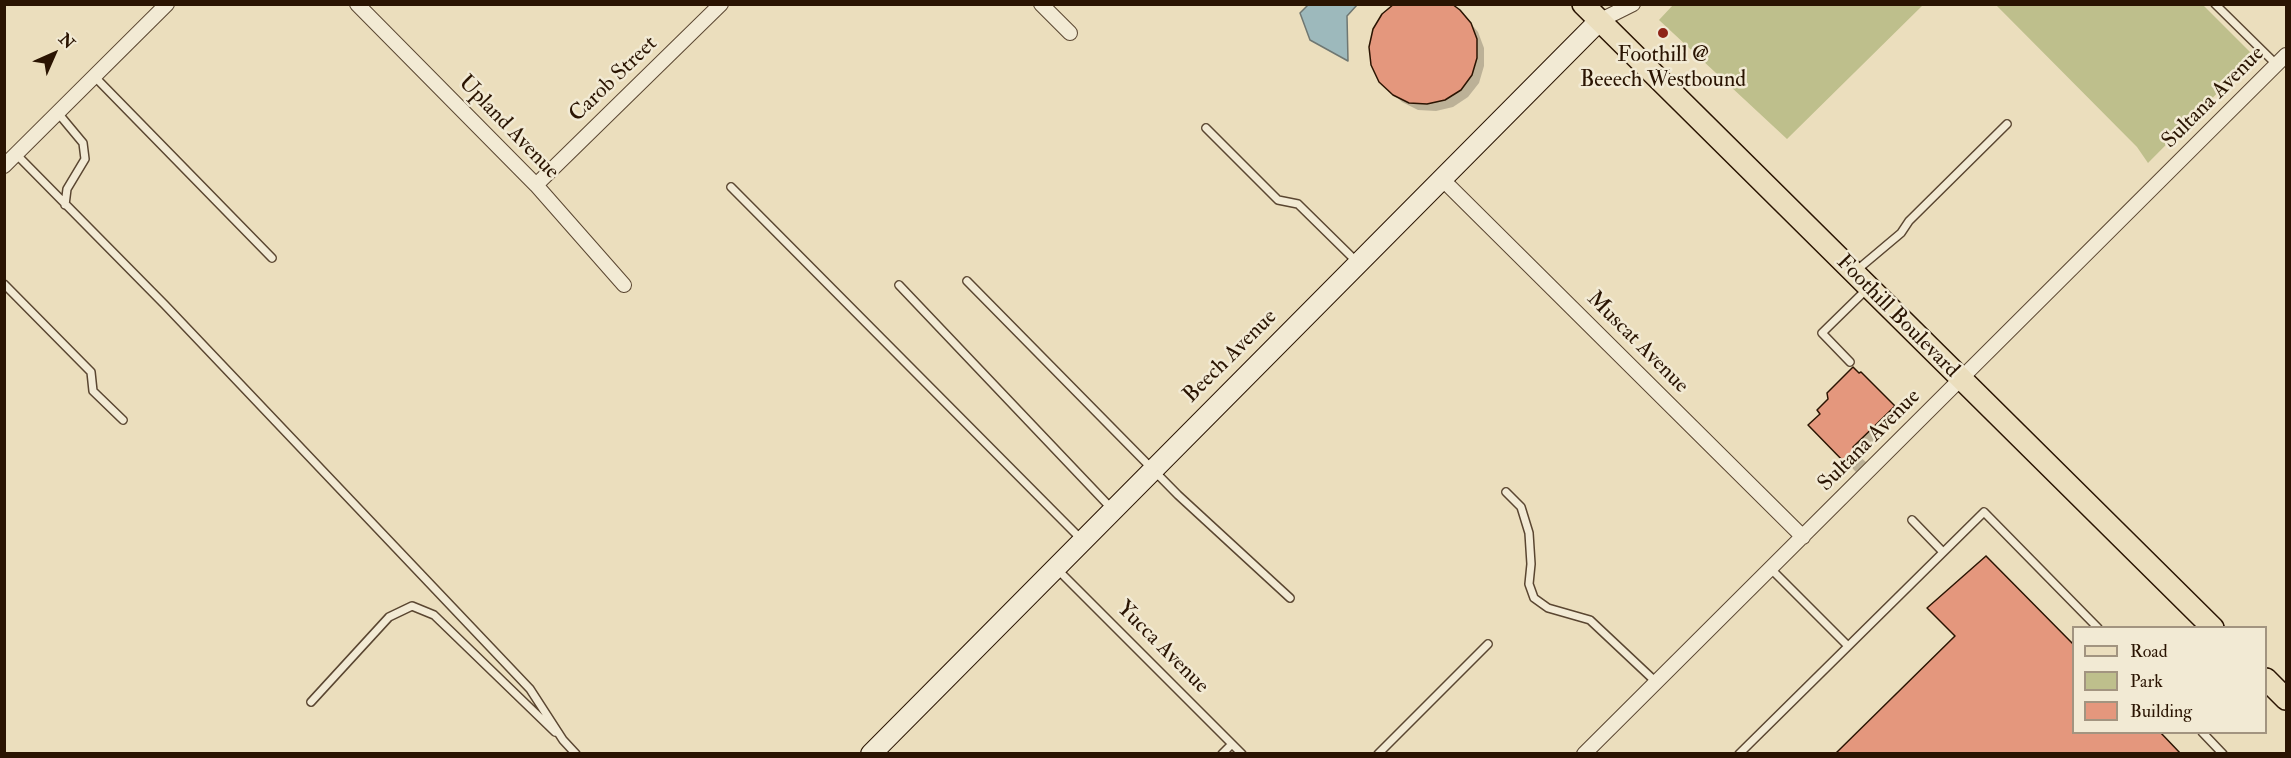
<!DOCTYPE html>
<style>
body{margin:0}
#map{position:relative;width:2291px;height:758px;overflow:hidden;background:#ebdebd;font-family:"IM FELL Double Pica",serif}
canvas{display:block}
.frame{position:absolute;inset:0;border:6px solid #2a1402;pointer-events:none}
.legend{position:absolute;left:2072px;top:626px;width:195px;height:108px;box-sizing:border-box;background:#f2ead4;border:2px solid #a29480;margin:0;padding:8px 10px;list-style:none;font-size:18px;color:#2a1402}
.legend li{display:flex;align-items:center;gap:12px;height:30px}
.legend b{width:30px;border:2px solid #a29480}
.north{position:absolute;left:24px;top:24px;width:60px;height:60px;-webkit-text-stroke:4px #f2ead4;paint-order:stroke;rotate:45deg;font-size:16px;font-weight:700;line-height:24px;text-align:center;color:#2a1402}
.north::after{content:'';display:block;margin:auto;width:21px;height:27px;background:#2a1402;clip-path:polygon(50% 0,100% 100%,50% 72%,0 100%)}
</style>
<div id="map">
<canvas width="2291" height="758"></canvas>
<div class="frame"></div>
<ul class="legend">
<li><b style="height:8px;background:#ebdebd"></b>Road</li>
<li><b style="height:16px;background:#bebf8c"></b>Park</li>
<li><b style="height:16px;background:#e4977d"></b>Building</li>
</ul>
<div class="north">N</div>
</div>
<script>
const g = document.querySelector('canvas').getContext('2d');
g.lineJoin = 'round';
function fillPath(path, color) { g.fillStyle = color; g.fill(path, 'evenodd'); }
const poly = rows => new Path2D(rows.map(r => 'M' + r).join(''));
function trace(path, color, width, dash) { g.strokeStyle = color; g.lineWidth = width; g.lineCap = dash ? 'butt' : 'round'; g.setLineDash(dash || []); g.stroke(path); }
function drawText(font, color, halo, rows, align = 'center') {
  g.font = font + ' "IM FELL Double Pica",serif'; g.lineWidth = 5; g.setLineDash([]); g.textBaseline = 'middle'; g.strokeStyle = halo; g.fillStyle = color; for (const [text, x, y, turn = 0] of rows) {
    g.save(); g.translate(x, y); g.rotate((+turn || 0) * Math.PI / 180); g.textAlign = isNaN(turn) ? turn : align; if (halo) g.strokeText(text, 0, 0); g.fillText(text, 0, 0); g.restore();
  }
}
const green = poly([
 [1673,5,1673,4,1923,5,1787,139,1659,20],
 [1996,5,2203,5,2254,56,2148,163,2137,147]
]);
const water = poly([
 [1308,5,1357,5,1347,16,1348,61,1310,40,1300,13,1308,5]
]);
const shadow = poly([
 [1467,19,1478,32,1484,48,1484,66,1479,83,1468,97,1453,107,1436,111,1418,110,1402,102,1389,89],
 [1861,374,1901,415,1859,456,1866,462,1856,472,1810,425]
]);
const building = poly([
 [1394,4,1452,4,1460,10,1471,23,1477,39,1477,58,1472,75,1461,90,1445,100,1427,104,1409,103,1393,95,1379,82,1371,65,1369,47,1373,29,1382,14,1394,4],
 [1853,367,1859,373,1861,372,1895,406,1853,447,1859,454,1847,465,1808,425,1820,414,1817,410,1828,399,1827,393,1853,367],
 [1986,556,2074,645,2074,732,2160,732,2181,754,1835,754,1955,636,1927,608,1986,556]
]);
const service = poly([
 [2215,4,2277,65],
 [94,76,272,258],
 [58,113,83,143,85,159,67,189,65,205],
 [1206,128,1278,200,1298,204,1357,262],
 [16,154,165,305,530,689,563,740,576,754],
 [731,187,1081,539],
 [1857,270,1901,233,1909,221,2007,124],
 [967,281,1178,495,1290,598],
 [4,284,91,372,93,391,123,420],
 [899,285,1111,508],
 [1850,362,1822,333,1868,288],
 [1506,492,1521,507,1529,533,1531,564,1529,584,1534,598,1548,608,1590,620,1656,682],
 [1912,520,1943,552],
 [1057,569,1242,754],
 [1771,569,1848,646],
 [311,702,389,617,412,606,434,615,555,732],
 [2202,732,2223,754],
 [1222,754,1232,744],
 [1378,754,1488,644],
 [1739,754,1984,512,2098,628]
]);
const minor = poly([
 [357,4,536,185,624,285],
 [1041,4,1070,33],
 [1599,21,1633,4],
 [4,166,167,4],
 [1442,179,1803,537],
 [536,185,721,4],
 [1584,754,2286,55]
]);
const secondary = poly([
 [871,754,1599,21]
]);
const primary = poly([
 [1583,4,2213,628],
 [2266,679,2286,699]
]);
const markers = [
 [1663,33,6,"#8f2418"]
];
const poiNames = [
 ["Foothill @",1663,56],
 ["Beeech Westbound",1663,81]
];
const streetNames = [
 ["Carob Street",614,80,-44],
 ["Sultana Avenue",2214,98,-45],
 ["Upland Avenue",508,128,46],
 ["Foothill Boulevard",1897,317,45],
 ["Muscat Avenue",1637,343,45],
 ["Beech Avenue",1231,357,-45],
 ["Sultana Avenue",1870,441,-45],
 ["Yucca Avenue",1162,648,45]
];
fillPath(green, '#bebf8c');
fillPath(water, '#9db9bc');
trace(water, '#6f7772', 1.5);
fillPath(shadow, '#0003');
fillPath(building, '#e4977d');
trace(building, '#2a1402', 1.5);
trace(service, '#5a4631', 10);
trace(minor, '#5a4631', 16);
trace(secondary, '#2a1402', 22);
trace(primary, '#2a1402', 24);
trace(service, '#f2ead4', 7);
trace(minor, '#f2ead4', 14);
trace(secondary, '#f2ead4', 20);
trace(primary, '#ebdebd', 21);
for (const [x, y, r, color] of markers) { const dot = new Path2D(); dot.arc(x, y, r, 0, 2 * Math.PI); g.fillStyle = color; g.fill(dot); trace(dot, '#f2ead4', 2); }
drawText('22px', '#2a1402', '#f2ead4', poiNames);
drawText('22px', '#2a1402', '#f2ead4', streetNames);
</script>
